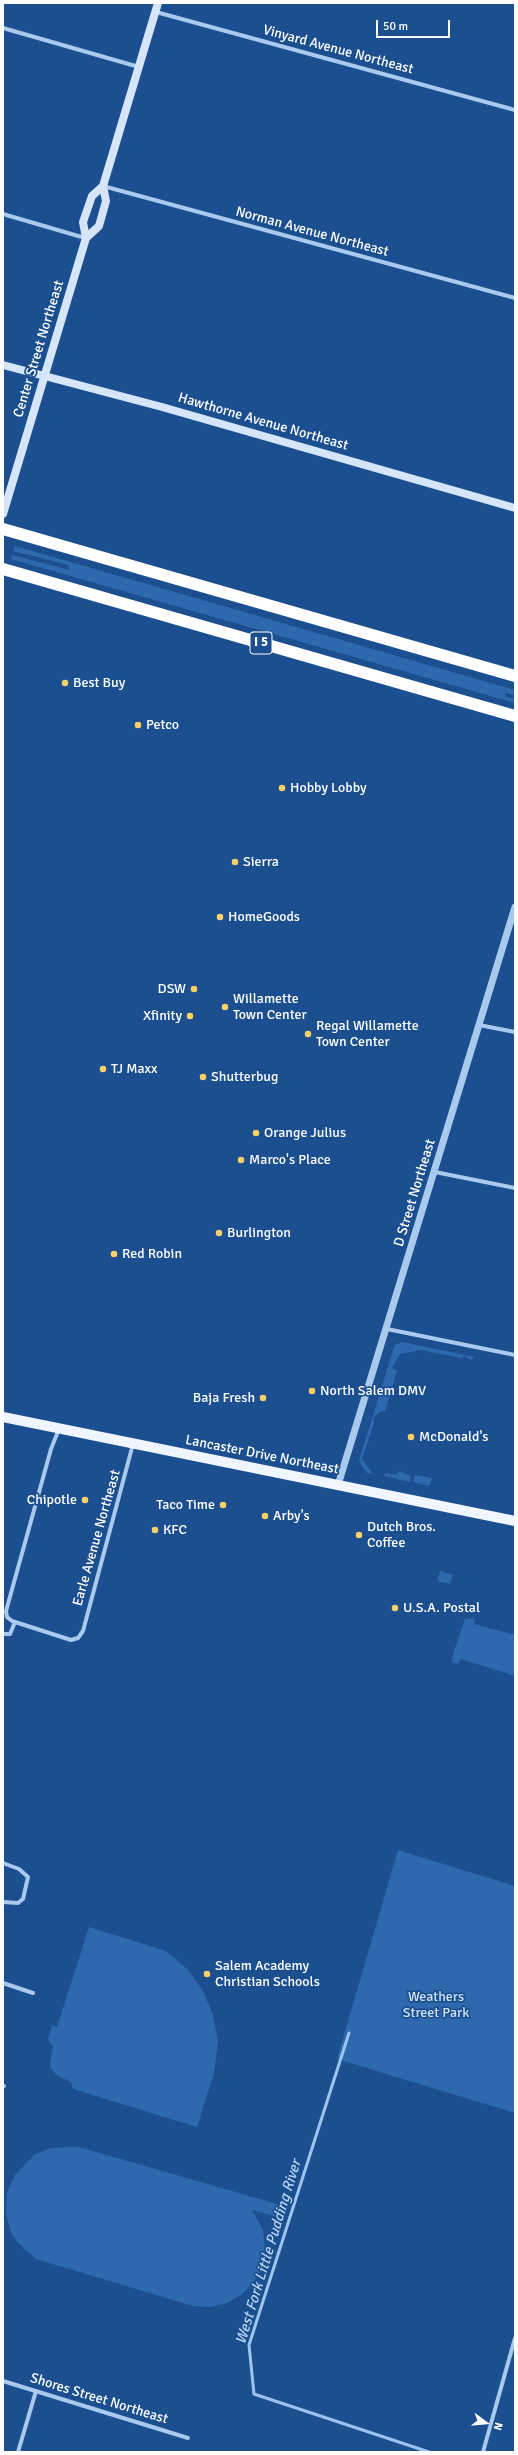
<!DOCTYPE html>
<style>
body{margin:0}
#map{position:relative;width:518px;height:2455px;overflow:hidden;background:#1b4f8f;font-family:Signika,sans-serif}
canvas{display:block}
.frame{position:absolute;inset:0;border:4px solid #fff;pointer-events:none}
.north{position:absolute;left:466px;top:2403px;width:40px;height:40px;-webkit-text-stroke:3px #1b4f8f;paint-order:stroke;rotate:106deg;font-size:11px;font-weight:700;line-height:16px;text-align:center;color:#fff}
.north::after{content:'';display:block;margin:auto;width:14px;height:18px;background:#fff;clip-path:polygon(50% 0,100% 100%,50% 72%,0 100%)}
.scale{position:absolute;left:376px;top:20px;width:74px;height:18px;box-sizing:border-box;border:2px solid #fff;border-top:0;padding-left:5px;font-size:12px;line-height:14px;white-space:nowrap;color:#fff;-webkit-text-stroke:3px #1b4f8f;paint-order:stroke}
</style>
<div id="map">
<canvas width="518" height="2455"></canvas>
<div class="frame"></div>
<div class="north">N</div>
<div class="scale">50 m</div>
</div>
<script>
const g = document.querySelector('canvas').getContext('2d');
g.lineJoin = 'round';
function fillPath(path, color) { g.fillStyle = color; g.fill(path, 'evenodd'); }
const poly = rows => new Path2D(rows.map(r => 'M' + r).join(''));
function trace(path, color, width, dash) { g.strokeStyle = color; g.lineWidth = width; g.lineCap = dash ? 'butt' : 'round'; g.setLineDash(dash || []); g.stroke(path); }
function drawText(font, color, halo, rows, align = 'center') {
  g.font = font + ' Signika,sans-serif'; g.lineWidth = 3.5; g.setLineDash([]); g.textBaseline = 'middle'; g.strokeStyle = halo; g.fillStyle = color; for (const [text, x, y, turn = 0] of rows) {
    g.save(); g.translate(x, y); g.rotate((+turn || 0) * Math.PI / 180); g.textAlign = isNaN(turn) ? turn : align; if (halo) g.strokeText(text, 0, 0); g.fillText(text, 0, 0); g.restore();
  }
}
const green = poly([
 [15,546,515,690,515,695,505,693,506,697,515,699,515,703,11,559,12,555,70,570,68,565,13,551],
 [402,1342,475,1357,471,1360,465,1356,461,1358,421,1350,400,1354,392,1368,397,1371,385,1411,380,1412,373,1418,374,1423,362,1459,371,1471,371,1474,367,1473,359,1461,393,1350,395,1345],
 [399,1471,411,1476,410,1482,384,1476,385,1473,397,1475],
 [415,1475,432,1478,429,1486,413,1482],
 [440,1571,453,1575,450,1584,437,1581],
 [475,1618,474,1624,515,1635,515,1676,461,1659,458,1664,452,1662,453,1654,465,1619],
 [398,1850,515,1886,515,2113,337,2059],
 [89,1927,166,1951,187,1969,202,1989,213,2015,218,2041,214,2073,197,2127,73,2089,71,2082,58,2076,51,2069,50,2063,53,2046,48,2040,52,2025,57,2027],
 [69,2147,79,2147,284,2206,281,2218,252,2210,263,2230,265,2251,261,2270,252,2284,241,2295,227,2303,211,2307,193,2306,36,2259,18,2243,12,2235,6,2215,7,2192,15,2175,35,2154,52,2148]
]);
const stream = poly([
 [349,2033,249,2345,254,2394,429,2452]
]);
const minor = poly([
 [156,12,515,110],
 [3,28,139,67],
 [103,186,515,298],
 [3,214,85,238],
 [479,1025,515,1032],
 [435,1172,515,1188],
 [387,1329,515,1355],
 [59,1429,51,1449,6,1611,7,1617,12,1621,71,1640,78,1638,83,1631,133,1444],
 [3,1634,10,1634,15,1622],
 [3,1863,19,1869,28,1877,23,1899,18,1903,3,1902],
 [3,1983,33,1993],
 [3,2086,4,2086],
 [3,2381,188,2438],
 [18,2452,36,2391],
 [483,2452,515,2338]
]);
const tertiary = poly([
 [338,1485,515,907]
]);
const secondary = poly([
 [86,238,99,226,106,201,103,186,158,3],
 [3,365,162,407,515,508],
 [3,514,86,238,83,222,92,196,103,186]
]);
const primary = poly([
 [3,1417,515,1521]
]);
const motorway = poly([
 [3,529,515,676],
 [3,569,515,716]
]);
const markers = [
 [65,683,4,"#ffd166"],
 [138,725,4,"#ffd166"],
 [282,788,4,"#ffd166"],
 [235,862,4,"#ffd166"],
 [220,917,4,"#ffd166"],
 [194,989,4,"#ffd166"],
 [225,1007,4,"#ffd166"],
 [190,1016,4,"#ffd166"],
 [308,1034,4,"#ffd166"],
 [103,1069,4,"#ffd166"],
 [203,1077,4,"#ffd166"],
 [256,1133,4,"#ffd166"],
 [241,1160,4,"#ffd166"],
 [219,1233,4,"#ffd166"],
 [114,1254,4,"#ffd166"],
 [312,1391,4,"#ffd166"],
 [263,1398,4,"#ffd166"],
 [411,1437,4,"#ffd166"],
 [85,1500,4,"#ffd166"],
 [223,1505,4,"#ffd166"],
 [265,1516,4,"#ffd166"],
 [155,1530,4,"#ffd166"],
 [359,1535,4,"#ffd166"],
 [395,1608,4,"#ffd166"],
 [207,1974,4,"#ffd166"]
];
const shields = [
 [261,643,22]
];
const shieldNames = [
 ["I 5",261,643]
];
const streetNames = [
 ["Vinyard Avenue Northeast",338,50,15],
 ["Norman Avenue Northeast",312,232,15],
 ["Center Street Northeast",39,349,-73],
 ["Hawthorne Avenue Northeast",263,422,16],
 ["D Street Northeast",415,1193,-73],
 ["Lancaster Drive Northeast",262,1455,11],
 ["Earle Avenue Northeast",97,1538,-74],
 ["Shores Street Northeast",99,2399,17]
];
const poiNames = [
 ["Best Buy",73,683],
 ["Petco",146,725],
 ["Hobby Lobby",290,788],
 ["Sierra",243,862],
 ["HomeGoods",228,917],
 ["DSW",186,989,"right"],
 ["Willamette",233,999],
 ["Town Center",233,1015],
 ["Xfinity",182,1016,"right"],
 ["Regal Willamette",316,1026],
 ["Town Center",316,1042],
 ["TJ Maxx",111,1069],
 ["Shutterbug",211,1077],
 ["Orange Julius",264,1133],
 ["Marco's Place",249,1160],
 ["Burlington",227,1233],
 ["Red Robin",122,1254],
 ["North Salem DMV",320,1391],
 ["Baja Fresh",255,1398,"right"],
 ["McDonald's",419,1437],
 ["Chipotle",77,1500,"right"],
 ["Taco Time",215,1505,"right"],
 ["Arby's",273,1516],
 ["Dutch Bros.",367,1527],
 ["Coffee",367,1543],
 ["KFC",163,1530],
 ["U.S.A. Postal",403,1608],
 ["Salem Academy",215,1966],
 ["Christian Schools",215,1982]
];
const parkNames = [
 ["Weathers",436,1997],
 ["Street Park",436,2013]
];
const waterNames = [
 ["West Fork Little Pudding River",269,2252,-73]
];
fillPath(green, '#2e69ad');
trace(stream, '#9cc4f0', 3);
trace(minor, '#a9c9ee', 4);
trace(tertiary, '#a9c9ee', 7);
trace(secondary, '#d6e6fa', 8);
trace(primary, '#f0f6ff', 10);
trace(motorway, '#fff', 12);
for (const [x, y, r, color] of markers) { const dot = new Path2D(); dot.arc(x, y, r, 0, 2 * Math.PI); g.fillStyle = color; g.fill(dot); trace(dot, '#1b4f8f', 1.5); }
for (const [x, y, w] of shields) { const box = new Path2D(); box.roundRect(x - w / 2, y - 11, w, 22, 3); g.fillStyle = '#1b4f8f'; g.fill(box); trace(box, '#fff', 1); }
drawText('bold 13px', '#fff', null, shieldNames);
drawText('14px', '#fff', '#1b4f8f', streetNames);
drawText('14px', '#fff', '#1b4f8f', poiNames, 'left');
drawText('14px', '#cfe3fa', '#1b4f8f', parkNames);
drawText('italic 15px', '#b5d3f5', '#1b4f8f', waterNames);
</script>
